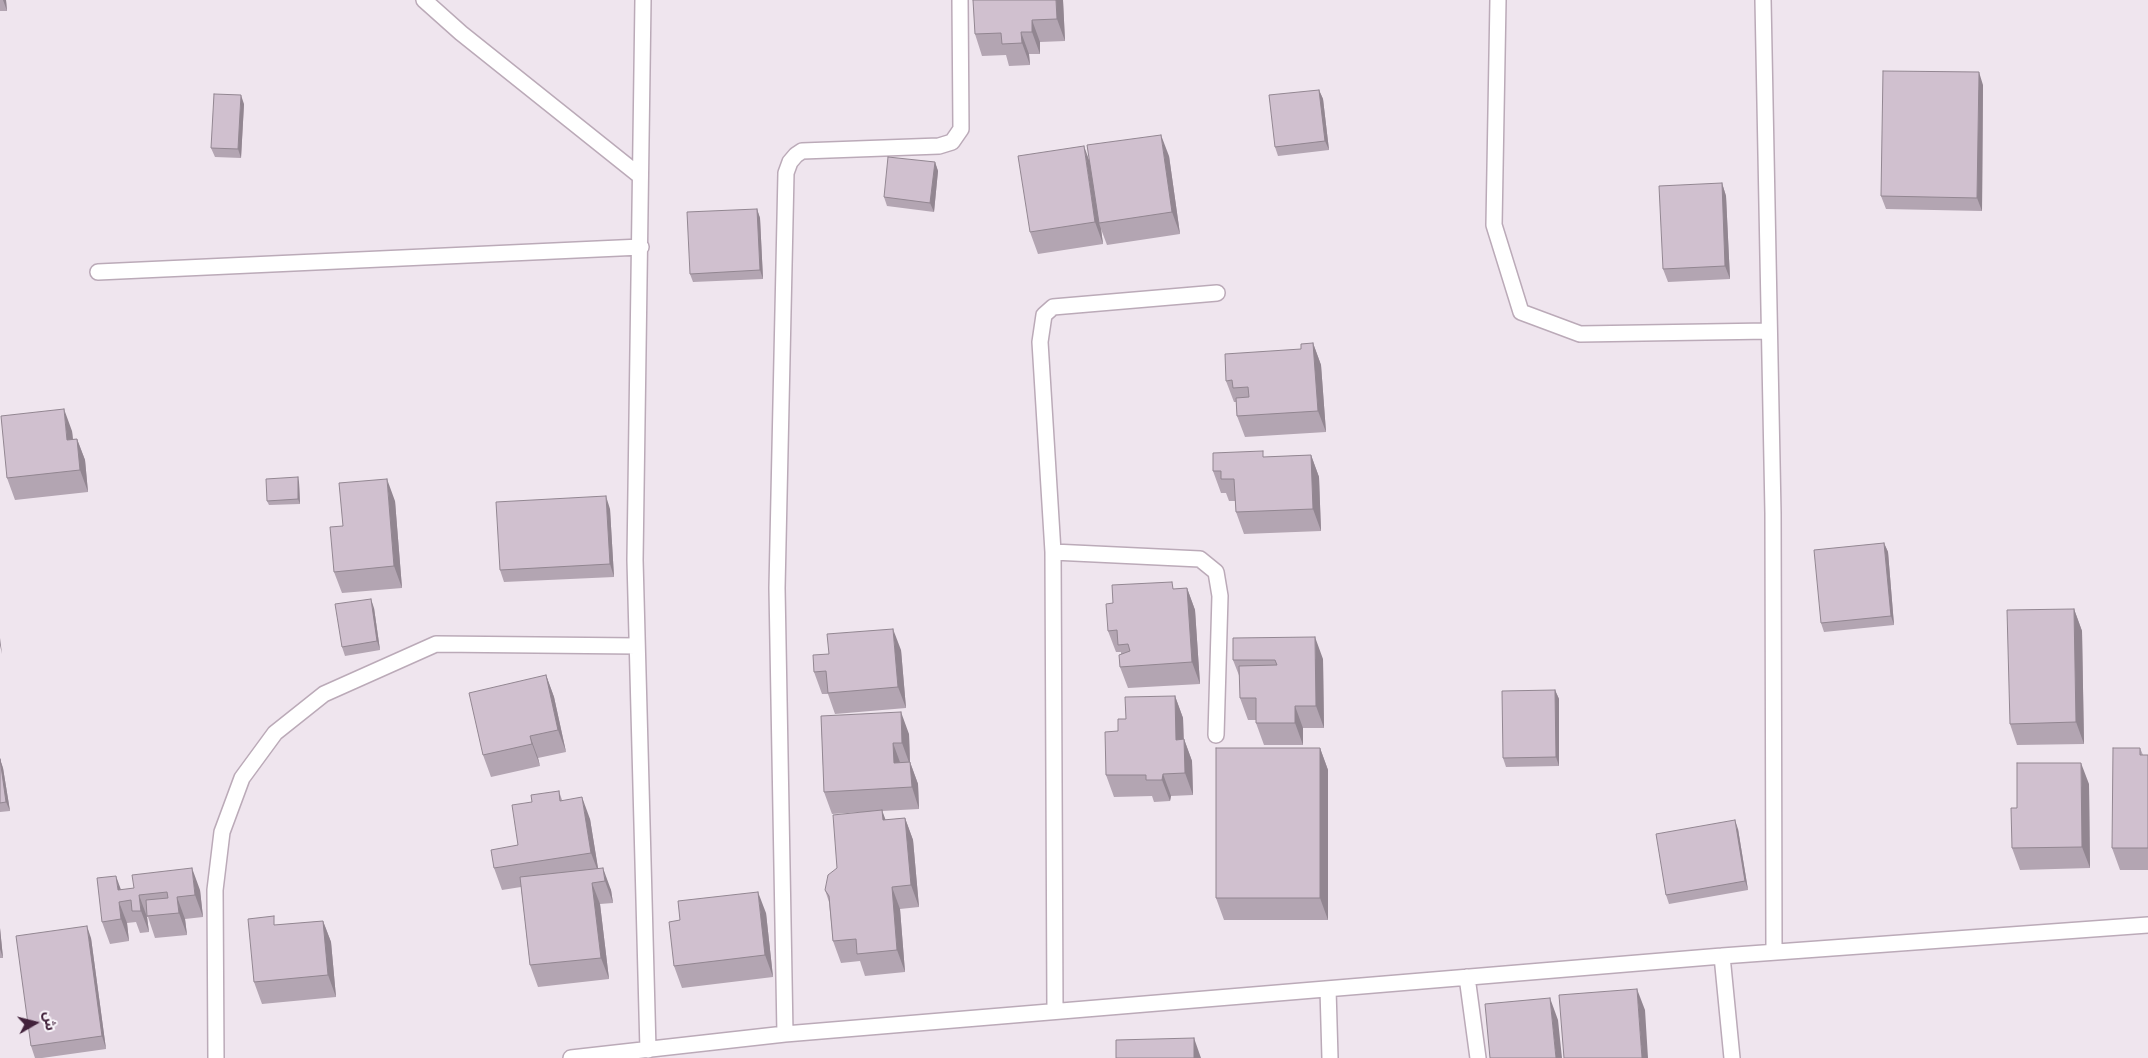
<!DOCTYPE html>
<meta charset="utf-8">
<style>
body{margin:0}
#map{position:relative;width:2148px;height:1058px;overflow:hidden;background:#efe5ee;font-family:"Asap Condensed","Noto Sans Arabic",sans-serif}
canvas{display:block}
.north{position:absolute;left:10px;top:998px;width:50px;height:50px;-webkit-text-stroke:4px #faf6fb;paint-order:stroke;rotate:82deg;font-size:14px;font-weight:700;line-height:20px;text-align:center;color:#42223b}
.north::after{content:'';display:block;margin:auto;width:18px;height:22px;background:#42223b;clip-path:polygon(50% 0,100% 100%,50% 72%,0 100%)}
</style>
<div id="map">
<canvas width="2148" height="1058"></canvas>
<div class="north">ش</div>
</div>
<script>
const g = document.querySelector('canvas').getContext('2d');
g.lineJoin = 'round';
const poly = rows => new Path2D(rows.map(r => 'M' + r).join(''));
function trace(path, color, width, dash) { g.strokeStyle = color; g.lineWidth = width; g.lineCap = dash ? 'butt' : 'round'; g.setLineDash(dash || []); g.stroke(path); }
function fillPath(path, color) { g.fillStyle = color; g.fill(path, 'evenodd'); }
const street = poly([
 [424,0,461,33,640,176],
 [643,0,635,560,648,1050],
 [1498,0,1494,225,1521,312,1580,334,1769,331],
 [1763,0,1773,513,1774,952],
 [98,272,641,247],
 [1053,552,1200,559,1216,572,1220,596,1216,735],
 [1722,956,1732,1058],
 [1467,977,1478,1058],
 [1328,989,1330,1058],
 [1055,1011,1053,552,1040,342,1044,315,1053,307,1217,293],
 [785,1034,777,588,786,173,790,162,796,155,802,151,939,146,952,142,961,129,960,0],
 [216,1058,215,890,222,832,242,778,275,733,324,694,436,644,637,646],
 [571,1058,785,1034,1722,956,2148,925]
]);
const wall = poly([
 [0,0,6,0,7,11,0,11],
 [1063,0,1065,41,1040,42,1040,54,1029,54,1030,65,1009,66,1006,55,982,56,975,34],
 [1983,85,1982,211,1886,209,1881,196],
 [1319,90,1323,99,1329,150,1278,156,1275,147],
 [244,104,241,158,215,157,211,148],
 [1169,156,1180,234,1107,245,1101,229,1103,244,1038,254,1030,232],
 [935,162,938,171,934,212,887,206,884,197],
 [1722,183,1726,196,1730,279,1668,282,1663,269],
 [757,209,760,218,763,279,693,282,690,274],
 [1313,343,1321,365,1326,432,1245,437,1237,416,1236,402,1234,402,1226,381,1301,349],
 [72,431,73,439,77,439,85,460,88,492,15,500,7,478],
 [1311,455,1319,477,1321,531,1244,534,1236,512,1235,501,1229,501,1226,493,1221,493,1213,471,1265,457],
 [299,482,300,504,269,505,267,501],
 [395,501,402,588,342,593,334,572,343,526],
 [610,509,614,577,504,582,500,570],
 [1884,543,1888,552,1894,625,1824,632,1821,623],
 [1187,588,1195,610,1200,684,1128,688,1120,667,1121,654,1121,652,1116,652,1108,631,1113,603,1175,589],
 [374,608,380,650,345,656,342,647],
 [2074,609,2082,631,2084,744,2017,745,2010,724],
 [901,650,906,708,835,714,828,694,822,694,814,672,829,654],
 [1323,659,1324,728,1303,728,1303,745,1264,745,1256,723,1256,720,1248,720,1240,698,1240,678,1233,660],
 [546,675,554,697,566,752,538,758,540,766,491,777,483,755],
 [1555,690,1559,699,1559,766,1506,767,1503,758],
 [1175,696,1183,718,1184,739,1192,761,1193,795,1171,796,1170,801,1154,802,1152,796,1114,797,1106,775,1118,731,1126,719],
 [821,716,909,734,910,762,918,784,919,809,882,811,885,820,905,818,913,840,919,907,900,909,905,972,865,976,860,961,841,963,833,941,829,902,825,890,837,868,863,812,832,814,824,792],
 [1320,748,1328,770,1328,920,1224,920,1216,898],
 [2140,748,2143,755,2148,755,2148,870,2120,870,2112,848],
 [0,759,3,768,10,811,0,812],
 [2089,784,2090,868,2020,870,2012,848,2017,808],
 [559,791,562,800,590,819,598,869,611,890,613,903,600,904,609,979,538,987,530,965,521,887,502,890,494,868,518,845,532,802],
 [1738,829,1748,890,1669,904,1666,895],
 [121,890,200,890,203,917,185,919,187,935,155,938,148,917,147,917,149,932,140,933,136,922,127,923,129,941,110,944,102,922],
 [766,913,773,977,682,988,674,966],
 [323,921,331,942,336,997,262,1004,254,982,277,925],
 [0,928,3,958,0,958],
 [91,938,106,1049,42,1058,35,1058,31,1046]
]);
const shadedWall = poly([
 [3,0,6,0,7,11],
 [1056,0,1063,0,1065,41,1057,19],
 [1032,20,1040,42,1040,54,1032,32],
 [1021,32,1029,54,1030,65,1022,43],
 [1979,72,1983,85,1982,211,1977,198],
 [1319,90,1323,99,1329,150,1325,141],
 [241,95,244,104,241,158,238,149],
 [1161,135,1169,156,1180,234,1172,212],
 [1084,146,1092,168,1099,223,1101,229,1103,244,1095,222],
 [935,162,938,171,934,212,930,203],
 [1722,183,1726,196,1730,279,1725,266],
 [757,209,760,218,763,279,760,270],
 [1313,343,1321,365,1326,432,1318,411],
 [64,409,72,431,75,461,67,440],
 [77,439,85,460,88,492,80,470],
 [1311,455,1319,477,1321,531,1313,509],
 [298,477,299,482,300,504,298,499],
 [387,479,395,501,402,588,394,566],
 [606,496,610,509,614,577,610,564],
 [1884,543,1888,552,1894,625,1891,616],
 [1187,588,1195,610,1200,684,1192,662],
 [371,599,374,608,380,650,377,641],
 [2074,609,2082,631,2084,744,2076,722],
 [893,629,901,650,906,708,898,687],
 [1315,637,1323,659,1324,728,1316,706],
 [0,638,2,654,0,645],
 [546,675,554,697,566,752,558,730],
 [1555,690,1559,699,1559,766,1556,757],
 [1175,696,1183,718,1184,761,1176,740],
 [1295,706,1303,728,1303,745,1295,723],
 [901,712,909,734,910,765,902,743],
 [530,736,538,758,540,766,532,744],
 [1184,739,1192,761,1193,795,1185,773],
 [893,743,901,765,894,763],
 [1320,748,1328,770,1328,920,1320,898],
 [0,759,3,768,10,811,6,802],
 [910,762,918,784,919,809,912,787],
 [2081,763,2089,784,2090,868,2082,847],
 [1163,774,1171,796,1170,801,1162,780],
 [582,797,590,819,599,874,591,853],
 [882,810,890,832,883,820],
 [905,818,913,840,919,907,911,885],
 [1735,820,1738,829,1748,890,1745,881],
 [192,868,200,890,203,917,195,895],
 [603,868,611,890,613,903,605,881],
 [116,876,124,898,118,890],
 [592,883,600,904,609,979,601,958],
 [892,887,900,909,905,972,897,950],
 [758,892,766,913,773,977,765,955],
 [139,895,147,917,149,932,141,911],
 [177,897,185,919,187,935,179,913],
 [119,902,127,923,129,941,121,919],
 [323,921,331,942,336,997,328,975],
 [87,926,91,938,106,1049,102,1036],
 [0,928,3,958,0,949],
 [1637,989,1645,1010,1648,1058,1642,1058],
 [1550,998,1558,1020,1562,1058,1556,1058],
 [1194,1038,1201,1058,1194,1058]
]);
const building = poly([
 [973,0,1056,0,1057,19,1032,20,1032,32,1021,32,1022,43,1002,44,1001,33,975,34,973,0],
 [1883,71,1979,72,1977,198,1881,196,1883,71],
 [1319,90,1325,141,1275,147,1269,95,1319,90],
 [214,94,241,95,238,149,211,148,214,94],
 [1161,135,1172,212,1099,223,1087,145,1161,135],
 [1084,146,1095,222,1030,232,1018,156,1084,146],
 [888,157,935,162,930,203,884,197,888,157],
 [1722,183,1725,266,1663,269,1659,186,1722,183],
 [757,209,760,270,690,274,687,212,757,209],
 [1313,343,1318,411,1237,416,1236,398,1249,397,1248,387,1233,388,1232,380,1226,381,1225,354,1301,349,1301,344,1313,343],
 [64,409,67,440,77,439,80,470,7,478,1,416,64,409],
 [1263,451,1263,457,1311,455,1313,509,1236,512,1234,479,1221,479,1221,471,1213,471,1213,453,1263,451],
 [298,477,298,499,267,501,266,479,298,477],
 [387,479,394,566,334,572,330,527,343,526,339,483,387,479],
 [606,496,610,564,500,570,496,502,606,496],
 [1884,543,1891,616,1821,623,1814,550,1884,543],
 [1172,582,1173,589,1187,588,1192,662,1120,667,1119,655,1130,651,1128,644,1118,645,1117,630,1108,631,1106,604,1113,603,1112,585,1172,582],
 [371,599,377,641,342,647,335,604,371,599],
 [2074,609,2076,722,2010,724,2007,610,2074,609],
 [893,629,898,687,828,693,826,671,814,672,813,655,829,654,827,634,893,629],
 [1315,637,1316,706,1295,706,1295,723,1256,723,1256,698,1240,698,1239,666,1277,665,1275,660,1233,660,1233,638,1315,637],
 [546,675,558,730,530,736,532,744,483,755,469,693,546,675],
 [1555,690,1556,757,1503,758,1502,691,1555,690],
 [1175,696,1176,740,1184,739,1185,773,1163,774,1162,780,1146,780,1146,775,1106,775,1105,732,1118,731,1118,719,1126,719,1125,697,1175,696],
 [901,712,902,743,893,743,894,763,910,762,912,787,824,792,821,716,901,712],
 [1216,748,1320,748,1320,898,1216,898,1216,748],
 [2113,748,2140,748,2140,755,2148,755,2148,848,2112,848,2113,748],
 [0,759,6,802,0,803,0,759],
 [2017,763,2081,763,2082,847,2012,848,2011,808,2017,808,2017,763],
 [559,791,560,801,582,797,591,853,494,868,491,850,518,845,512,805,532,802,531,795,559,791],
 [882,810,883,820,905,818,911,885,892,887,897,950,857,954,856,939,833,941,829,896,825,890,828,875,837,868,833,815,882,810],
 [1735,820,1745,881,1666,895,1656,834,1735,820],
 [192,868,195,895,177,897,179,913,147,916,146,900,168,898,167,892,139,895,141,911,132,911,131,900,119,902,121,919,102,922,97,878,116,876,118,890,134,888,132,875,192,868],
 [603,868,605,881,592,883,601,958,530,965,520,877,603,868],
 [758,892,765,955,674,966,669,922,680,920,678,901,758,892],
 [274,916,274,925,323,921,328,975,254,982,248,919,274,916],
 [87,926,102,1036,31,1046,16,936,87,926],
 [1637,989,1642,1058,1564,1058,1559,995,1637,989],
 [1550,998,1556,1058,1490,1058,1485,1004,1550,998],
 [1194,1038,1194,1058,1116,1058,1116,1040,1194,1038]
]);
trace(street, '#bbaab8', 18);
trace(street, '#fff', 15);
fillPath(wall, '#b3a5b2');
fillPath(shadedWall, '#928691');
fillPath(building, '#d0c0cf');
trace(building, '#928691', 1);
</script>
